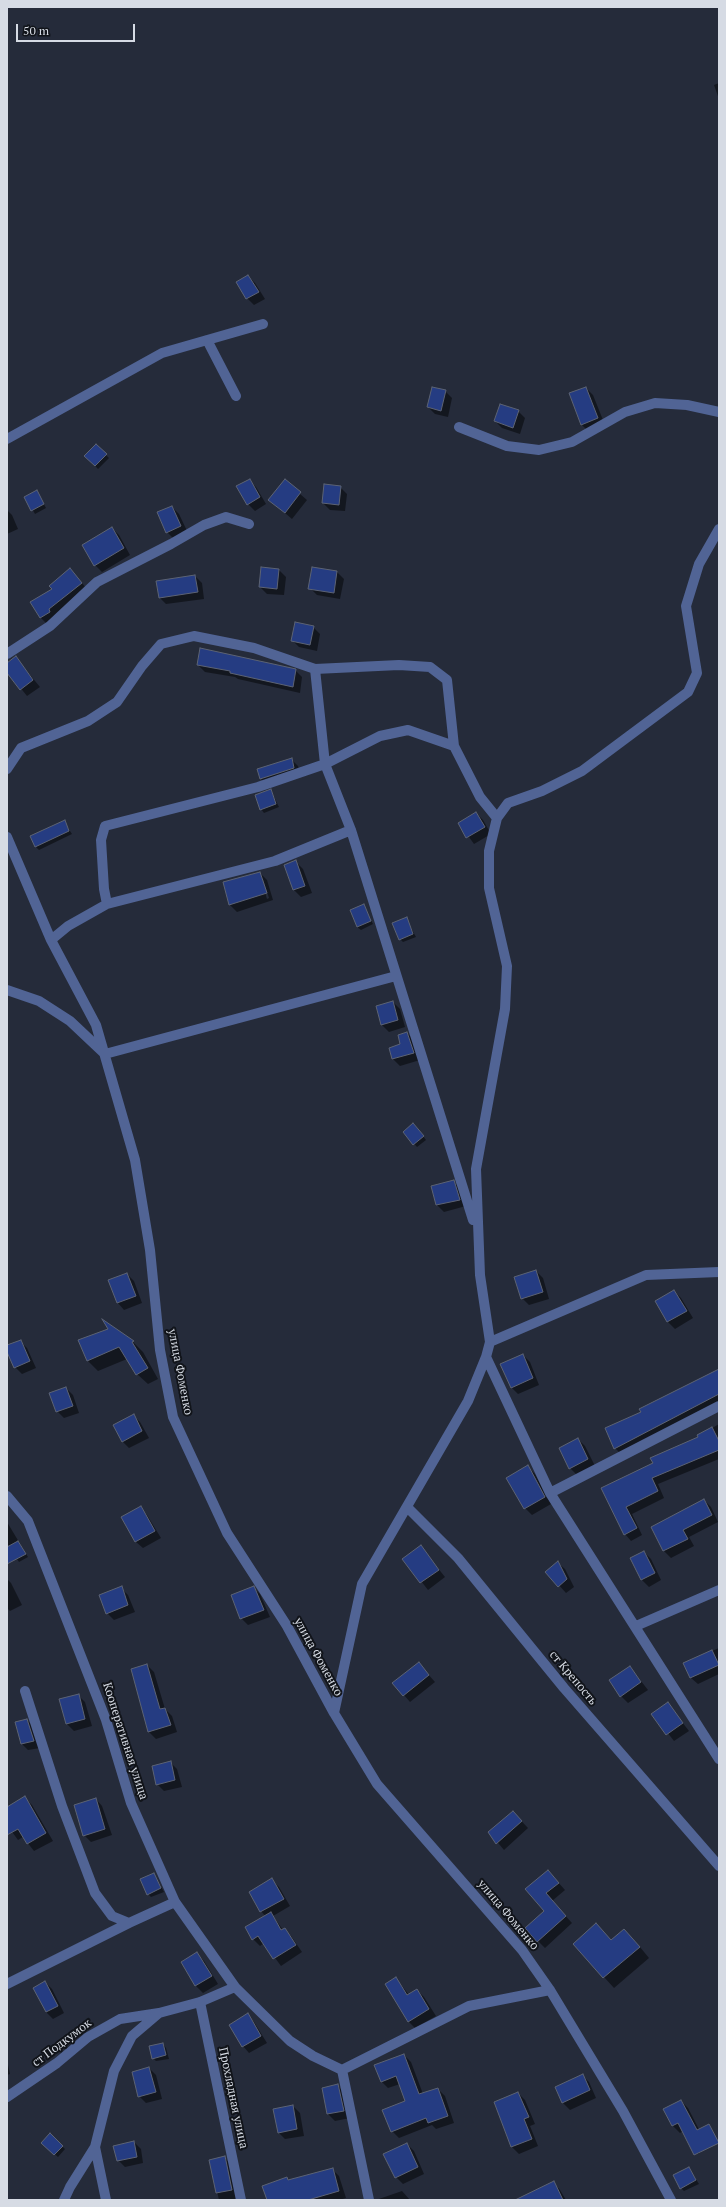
<!DOCTYPE html>
<meta charset="utf-8">
<style>
body{margin:0}
#map{position:relative;width:726px;height:2207px;overflow:hidden;background:#252b3a;font-family:"PT Serif",serif}
canvas{display:block}
.frame{position:absolute;inset:0;border:8px solid #d6dbe4;pointer-events:none}
.scale{position:absolute;left:16px;top:24px;width:119px;height:18px;box-sizing:border-box;border:2px solid #d6dbe4;border-top:0;padding-left:5px;font-size:12px;line-height:14px;white-space:nowrap;color:#d6dbe4;-webkit-text-stroke:3px #11141a;paint-order:stroke}
</style>
<div id="map">
<canvas width="726" height="2207"></canvas>
<div class="frame"></div>
<div class="scale">50 m</div>
</div>
<script>
const g = document.querySelector('canvas').getContext('2d');
g.lineJoin = 'round';
function fillPath(path, color) { g.fillStyle = color; g.fill(path, 'evenodd'); }
const poly = rows => new Path2D(rows.map(r => 'M' + r).join(''));
function trace(path, color, width, dash) { g.strokeStyle = color; g.lineWidth = width; g.lineCap = dash ? 'butt' : 'round'; g.setLineDash(dash || []); g.stroke(path); }
function drawText(font, color, halo, rows, align = 'center') {
  g.font = font + ' "PT Serif",serif'; g.lineWidth = 4; g.setLineDash([]); g.textBaseline = 'middle'; g.strokeStyle = halo; g.fillStyle = color; for (const [text, x, y, turn = 0] of rows) {
    g.save(); g.translate(x, y); g.rotate((+turn || 0) * Math.PI / 180); g.textAlign = isNaN(turn) ? turn : align; if (halo) g.strokeText(text, 0, 0); g.fillText(text, 0, 0); g.restore();
  }
}
const shadow = poly([
 [719,83,719,99,714,85],
 [248,276,255,283,265,299,254,305,247,298],
 [586,388,593,395,605,425,589,432,582,425],
 [445,391,452,398,448,417,435,414,428,407],
 [518,411,525,418,520,434,502,428,495,421],
 [96,445,109,458,98,469,86,456],
 [249,480,256,487,266,504,255,511,248,504],
 [285,481,307,500,292,519,270,500],
 [340,487,347,494,345,511,330,510,323,503],
 [37,492,46,508,35,514,26,498],
 [172,507,179,514,188,533,174,539,167,532],
 [7,510,12,515,18,529,7,534],
 [112,528,119,535,130,555,102,572,95,565],
 [279,570,286,577,284,595,267,594,260,587],
 [337,572,344,579,340,599,317,595,310,588],
 [76,576,87,589,46,623,40,617,54,589],
 [195,576,202,583,204,599,166,604,159,597],
 [313,627,320,634,317,651,299,647,292,640],
 [16,658,40,687,27,696,7,671,7,664],
 [198,665,295,670,302,677,300,693,238,679,235,677,205,672],
 [291,759,298,766,301,775,268,786,261,779,258,769],
 [271,791,279,807,264,813,261,809],
 [476,813,483,820,491,834,474,844,459,823],
 [64,822,72,834,39,850,36,847],
 [296,862,303,869,312,893,301,897,294,890,285,866],
 [260,873,267,880,273,900,237,912,230,905],
 [261,879,263,879,269,898,267,899],
 [363,906,373,924,361,930,357,927],
 [406,919,416,937,403,942,400,939],
 [393,1002,400,1009,405,1027,389,1032,382,1025],
 [407,1033,414,1040,420,1060,400,1066,393,1059,390,1048,402,1045],
 [416,1127,426,1140,417,1147,404,1132],
 [453,1181,460,1188,466,1206,444,1212,437,1205,432,1186],
 [536,1271,543,1278,549,1299,529,1305,522,1298],
 [127,1274,134,1281,142,1303,124,1310,118,1303],
 [674,1291,681,1298,693,1318,675,1329,668,1322,656,1302],
 [105,1322,133,1342,143,1352,158,1379,148,1384,137,1374,127,1359,98,1371,88,1361,79,1340,109,1329],
 [20,1341,27,1348,36,1368,22,1374,15,1367,7,1349,7,1347],
 [523,1355,530,1362,539,1385,518,1394,511,1387],
 [719,1370,719,1406,622,1455,615,1448,642,1412],
 [66,1388,73,1395,79,1413,64,1418,57,1411],
 [133,1415,140,1422,149,1438,129,1448,122,1441],
 [719,1424,719,1459,658,1484,664,1498,632,1514,642,1535,631,1541,625,1534,602,1488,654,1463],
 [578,1439,585,1446,595,1466,577,1475,570,1468],
 [528,1467,535,1474,551,1504,532,1515,525,1508],
 [704,1500,711,1507,718,1522,689,1537,694,1546,671,1558,664,1551,652,1528],
 [141,1508,147,1515,161,1538,143,1548,136,1542,123,1518],
 [7,1522,28,1557,19,1562,7,1543],
 [421,1547,445,1577,428,1590,404,1559],
 [644,1552,651,1559,661,1580,649,1587,642,1580,633,1562],
 [558,1563,565,1569,574,1587,566,1593,547,1572],
 [7,1579,11,1583,22,1605,10,1611,7,1608],
 [253,1587,260,1594,270,1617,248,1625,241,1618],
 [121,1588,128,1595,135,1612,114,1620,107,1613],
 [719,1648,719,1674,698,1684,691,1678,684,1663],
 [419,1664,435,1682,410,1702,404,1695],
 [147,1665,154,1672,165,1709,172,1716,177,1732,156,1739,149,1732,132,1669],
 [630,1667,648,1690,628,1703,621,1696],
 [78,1695,85,1702,92,1726,74,1731,67,1724],
 [668,1704,689,1731,674,1741,653,1714],
 [27,1720,34,1727,40,1748,28,1750,22,1744],
 [170,1762,177,1769,182,1787,164,1791,157,1784],
 [25,1798,32,1805,53,1841,34,1851,23,1837,18,1840,7,1825,7,1808],
 [96,1799,102,1806,112,1835,91,1842,84,1835],
 [513,1812,528,1828,504,1850,489,1832],
 [548,1871,565,1890,552,1901,572,1923,545,1948,538,1941,545,1912,526,1889],
 [154,1874,164,1892,151,1897,148,1894],
 [272,1880,279,1887,290,1906,273,1916,283,1930,284,1929,291,1936,302,1952,281,1966,264,1943,260,1946,253,1939,266,1917,261,1911],
 [596,1925,612,1941,635,1941,649,1958,614,1988,574,1944],
 [197,1954,204,1961,218,1984,203,1993,196,1986,183,1962],
 [396,1978,409,1995,417,1990,424,1997,436,2016,415,2028,408,2021],
 [45,1982,52,1989,64,2013,53,2019,46,2012],
 [247,2015,254,2022,267,2043,249,2053,243,2046],
 [163,2044,166,2048,169,2059,156,2061,153,2058],
 [404,2055,411,2062,423,2094,438,2089,445,2096,454,2123,436,2129,432,2125,399,2138,392,2131,406,2101,400,2084,388,2088,381,2081],
 [7,2060,10,2074,7,2075],
 [149,2068,156,2075,162,2099,146,2103,139,2096],
 [582,2075,589,2082,596,2098,570,2110,563,2103],
 [338,2086,345,2093,350,2118,335,2121,328,2114,323,2088],
 [518,2093,525,2100,535,2124,530,2126,538,2146,519,2154,512,2147,506,2132],
 [681,2101,688,2108,708,2147,698,2154,692,2148,683,2131,680,2133,673,2126,664,2109],
 [293,2106,300,2113,304,2136,285,2139,278,2132],
 [50,2135,65,2149,58,2157,43,2143],
 [134,2142,141,2149,143,2163,125,2167,118,2160],
 [407,2144,414,2151,424,2174,403,2184,396,2177],
 [225,2158,232,2165,240,2200,219,2200,210,2161],
 [689,2168,699,2184,684,2191,681,2188],
 [332,2169,339,2176,346,2198,339,2200,268,2200,287,2178,290,2181],
 [554,2183,560,2190,566,2200,536,2200],
 [402,2191,410,2200,376,2200]
]);
const building = poly([
 [248,275,259,292,246,299,236,282,248,275],
 [432,387,446,390,441,411,427,407,432,387],
 [586,387,598,418,581,425,569,393,586,387],
 [500,404,519,410,513,428,494,421,500,404],
 [96,444,107,454,95,466,84,456,96,444],
 [250,479,260,497,247,505,236,486,250,479],
 [285,479,301,492,285,513,268,500,285,479],
 [324,484,341,486,339,505,322,503,324,484],
 [37,490,44,504,31,511,24,497,37,490],
 [172,506,181,526,166,533,157,512,172,506],
 [112,527,124,548,94,566,82,545,112,527],
 [261,567,279,569,277,589,259,587,261,567],
 [312,567,337,571,334,593,308,589,312,567],
 [70,568,82,583,49,609,50,612,40,618,30,602,52,589,49,586,70,568],
 [195,575,198,592,159,598,156,581,195,575],
 [295,622,314,626,310,645,291,641,295,622],
 [200,648,296,669,293,687,230,673,230,671,197,665,200,648],
 [16,656,33,680,20,690,7,673,7,663,16,656],
 [292,758,294,768,260,779,257,769,292,758],
 [271,789,276,804,260,810,255,795,271,789],
 [476,812,485,827,466,838,458,823,476,812],
 [65,820,69,831,35,847,30,836,65,820],
 [296,860,305,886,293,890,284,865,296,860],
 [260,872,267,893,229,905,223,882,260,872],
 [364,904,371,921,357,927,350,910,364,904],
 [407,917,413,934,399,940,392,923,407,917],
 [393,1001,398,1020,381,1025,376,1006,393,1001],
 [407,1032,414,1053,392,1059,389,1048,400,1044,398,1035,407,1032],
 [413,1123,424,1136,413,1145,403,1132,413,1123],
 [454,1180,460,1200,436,1205,431,1186,454,1180],
 [536,1270,543,1292,521,1299,514,1277,536,1270],
 [127,1273,136,1296,117,1303,108,1280,127,1273],
 [674,1290,687,1311,667,1322,655,1301,674,1290],
 [102,1319,134,1341,132,1342,148,1368,136,1375,119,1347,87,1361,78,1340,108,1329,102,1319],
 [21,1340,30,1361,14,1368,7,1352,7,1345,21,1340],
 [523,1354,533,1378,511,1388,500,1364,523,1354],
 [719,1369,719,1394,614,1449,605,1428,641,1412,639,1409,719,1369],
 [66,1387,73,1406,56,1412,49,1393,66,1387],
 [134,1414,142,1431,122,1442,113,1425,134,1414],
 [712,1427,719,1441,719,1450,652,1478,658,1491,626,1507,637,1528,624,1535,601,1488,653,1463,650,1458,698,1437,697,1435,712,1427],
 [578,1438,588,1459,569,1469,559,1448,578,1438],
 [528,1465,545,1497,524,1509,506,1478,528,1465],
 [704,1499,712,1515,683,1530,688,1539,663,1551,651,1527,704,1499],
 [141,1506,155,1531,135,1542,121,1517,141,1506],
 [18,1541,26,1554,7,1564,7,1547,18,1541],
 [421,1545,439,1570,420,1583,402,1559,421,1545],
 [644,1551,655,1573,641,1580,630,1558,644,1551],
 [558,1561,567,1579,558,1587,545,1572,558,1561],
 [122,1586,128,1605,106,1614,99,1595,122,1586],
 [254,1586,264,1610,240,1619,231,1595,254,1586],
 [712,1650,719,1665,690,1678,683,1663,712,1650],
 [419,1662,429,1675,403,1696,392,1683,419,1662],
 [147,1664,160,1709,165,1708,171,1725,148,1732,131,1669,147,1664],
 [630,1666,641,1682,620,1697,609,1680,630,1666],
 [79,1694,85,1719,66,1724,59,1699,79,1694],
 [668,1702,683,1723,666,1735,651,1714,668,1702],
 [27,1719,34,1741,21,1744,15,1722,27,1719],
 [171,1761,175,1780,156,1785,152,1766,171,1761],
 [25,1796,46,1833,27,1844,18,1829,7,1835,7,1807,25,1796],
 [96,1798,105,1829,83,1836,74,1805,96,1798],
 [513,1811,522,1821,496,1844,488,1832,513,1811],
 [548,1870,559,1883,546,1893,566,1916,537,1942,525,1928,544,1911,525,1889,548,1870],
 [154,1873,161,1888,147,1895,140,1879,154,1873],
 [272,1878,284,1899,260,1912,249,1892,272,1878],
 [271,1912,281,1930,285,1928,296,1945,273,1959,258,1936,252,1940,245,1927,271,1912],
 [596,1923,611,1940,624,1929,640,1947,603,1978,573,1944,596,1923],
 [197,1952,212,1976,195,1986,181,1962,197,1952],
 [396,1977,407,1995,417,1989,429,2009,408,2022,385,1984,396,1977],
 [45,1981,58,2006,46,2012,33,1988,45,1981],
 [248,2013,261,2036,242,2047,229,2025,248,2013],
 [163,2043,166,2055,152,2059,149,2046,163,2043],
 [404,2054,419,2094,438,2088,448,2116,428,2123,426,2118,391,2132,382,2110,405,2101,396,2076,381,2082,374,2065,404,2054],
 [149,2067,156,2092,138,2097,132,2072,149,2067],
 [583,2074,590,2090,562,2103,555,2087,583,2074],
 [338,2084,344,2111,327,2114,322,2088,338,2084],
 [518,2092,529,2117,524,2119,532,2139,511,2147,494,2102,518,2092],
 [681,2100,697,2130,709,2124,719,2143,694,2155,678,2123,672,2126,663,2109,681,2100],
 [293,2105,297,2129,278,2133,273,2109,293,2105],
 [50,2133,63,2146,54,2155,41,2143,50,2133],
 [134,2141,137,2157,117,2161,113,2146,134,2141],
 [407,2143,418,2167,395,2178,383,2154,407,2143],
 [225,2156,232,2190,216,2193,209,2160,225,2156],
 [689,2167,696,2180,680,2189,673,2175,689,2167],
 [333,2168,339,2191,308,2200,267,2200,262,2186,287,2177,288,2180,333,2168],
 [554,2181,563,2200,515,2200,554,2181]
]);
const minor = poly([
 [207,340,236,396],
 [459,427,507,446,539,450,572,442,625,412,655,403,687,405,719,412],
 [7,439,162,353,263,324],
 [7,654,50,626,97,582,171,544,204,525,226,517,249,524],
 [315,669,325,764,351,830,473,1220],
 [7,769,21,748,88,721,117,702,142,666,161,644,194,636,254,648,315,669,399,665,430,667,447,680,454,746,480,797,497,818,489,851,489,888,507,966,505,1009,476,1169,480,1275,490,1342],
 [497,818,508,803,542,791,582,771,688,692,697,673,686,606,699,564,719,529],
 [7,837,51,940,96,1025,135,1160,150,1250,160,1350,173,1417,227,1533,287,1626,334,1713,377,1784,522,1950,550,1990,623,2111,671,2200],
 [107,904,104,889,101,840,105,826,258,787,325,764,380,736,408,730,454,746],
 [51,940,68,926,107,904,275,861,351,830],
 [7,990,39,1001,70,1021,105,1054],
 [105,1054,396,976],
 [486,1357,550,1493,719,1759],
 [550,1493,719,1406],
 [7,1496,28,1521,106,1720,131,1803,175,1902,235,1987],
 [407,1507,458,1558,564,1688,719,1866],
 [636,1626,719,1590],
 [25,1691,62,1806,95,1893,112,1916,129,1923],
 [334,1713,362,1584,468,1401,486,1357,490,1342,646,1275,719,1272],
 [7,1984,129,1923,175,1902],
 [200,2002,241,2200],
 [342,2070,369,2200],
 [7,2097,57,2063,88,2037,120,2019,159,2013,200,2002,235,1987,290,2041,313,2056,342,2070,469,2006,550,1990],
 [95,2147,106,2200],
 [64,2200,70,2187,95,2147,114,2071,132,2036,159,2013]
]);
const streetNames = [
 ["улица Фоменко",180,1372,79],
 ["улица Фоменко",318,1657,61],
 ["ст Крепость",573,1678,50],
 ["Кооперативная улица",125,1741,72],
 ["улица Фоменко",508,1915,50],
 ["ст Подкумок",62,2043,-37],
 ["Прохладная улица",233,2098,78]
];
fillPath(shadow, '#0007');
fillPath(building, '#253c82');
trace(building, '#5c6374', 1);
trace(minor, '#516495', 10);
drawText('12px', '#d6dbe4', '#11141a', streetNames);
</script>
